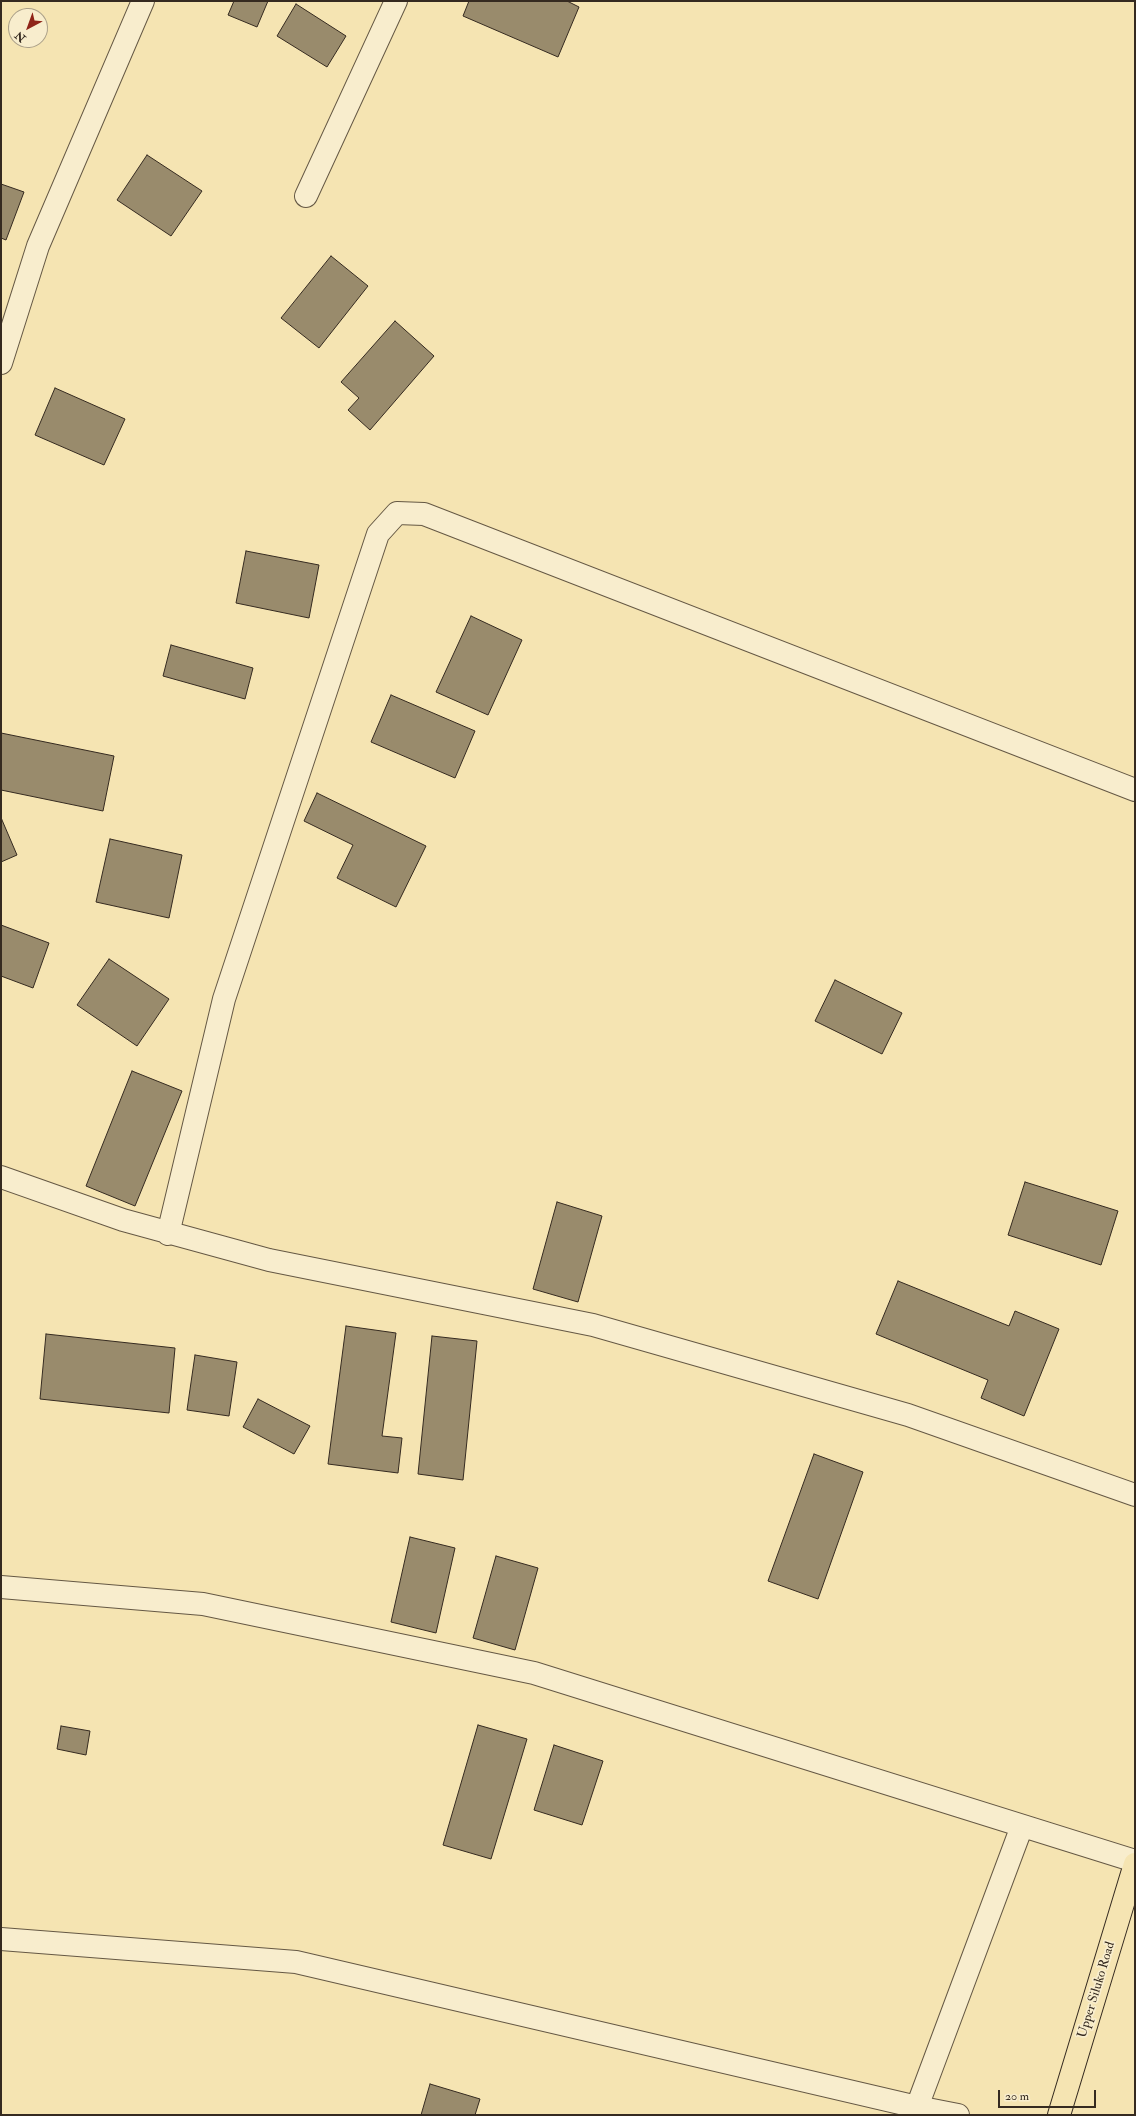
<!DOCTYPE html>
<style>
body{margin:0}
#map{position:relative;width:1136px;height:2116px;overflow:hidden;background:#f5e4b2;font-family:"IM FELL Double Pica",serif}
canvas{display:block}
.frame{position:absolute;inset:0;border:2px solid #352a20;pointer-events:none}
.north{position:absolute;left:8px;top:8px;width:40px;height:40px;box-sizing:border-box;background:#f8edcd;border:1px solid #aa9f88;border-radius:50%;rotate:221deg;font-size:11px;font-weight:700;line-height:16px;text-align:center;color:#352a20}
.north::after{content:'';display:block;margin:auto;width:14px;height:18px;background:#8f2418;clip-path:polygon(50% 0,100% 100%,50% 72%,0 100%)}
.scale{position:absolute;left:998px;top:2090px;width:98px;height:18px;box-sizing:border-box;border:2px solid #352a20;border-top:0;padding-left:5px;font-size:12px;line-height:14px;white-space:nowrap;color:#352a20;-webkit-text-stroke:3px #f8edcd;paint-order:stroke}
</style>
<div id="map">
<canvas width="1136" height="2116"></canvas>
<div class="frame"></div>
<div class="north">N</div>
<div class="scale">20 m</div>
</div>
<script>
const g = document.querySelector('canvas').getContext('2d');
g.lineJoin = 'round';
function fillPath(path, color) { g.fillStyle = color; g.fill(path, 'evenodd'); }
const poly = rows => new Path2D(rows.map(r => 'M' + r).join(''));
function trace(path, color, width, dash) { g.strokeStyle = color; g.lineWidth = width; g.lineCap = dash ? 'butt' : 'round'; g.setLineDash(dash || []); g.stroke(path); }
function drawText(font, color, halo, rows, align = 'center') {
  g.font = font + ' "IM FELL Double Pica",serif'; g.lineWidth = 3.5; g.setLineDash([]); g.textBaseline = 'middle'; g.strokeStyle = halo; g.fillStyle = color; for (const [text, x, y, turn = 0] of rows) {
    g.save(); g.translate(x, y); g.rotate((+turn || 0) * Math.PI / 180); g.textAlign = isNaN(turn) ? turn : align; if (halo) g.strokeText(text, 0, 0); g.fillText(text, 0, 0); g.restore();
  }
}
const building = poly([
 [234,1,268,1,257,27,228,15,234,1],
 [469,1,567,1,579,7,558,57,463,16,469,1],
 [296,4,346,36,327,67,277,36,296,4],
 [147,155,202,191,171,236,117,200,147,155],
 [1,184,24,192,6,240,1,238,1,184],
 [331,256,368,286,319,348,281,318,331,256],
 [395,321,434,356,370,430,348,410,359,398,341,382,395,321],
 [55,388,125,419,104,465,35,435,55,388],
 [246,551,319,565,309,618,236,603,246,551],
 [471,616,522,640,488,715,436,692,471,616],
 [171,645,253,668,245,699,163,676,171,645],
 [391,695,475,731,455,778,371,742,391,695],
 [1,733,114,756,103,811,1,790,1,733],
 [317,793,426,846,396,907,337,878,353,845,304,821,317,793],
 [2,820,17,855,1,862,1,821,2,820],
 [110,839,182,855,169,918,96,902,110,839],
 [1,925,49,943,33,988,1,976,1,925],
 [109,959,169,999,137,1046,77,1005,109,959],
 [835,980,902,1013,882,1054,815,1021,835,980],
 [132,1071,182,1091,135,1206,86,1186,132,1071],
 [1025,1182,1118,1211,1101,1265,1008,1235,1025,1182],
 [557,1202,602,1216,578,1302,533,1289,557,1202],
 [898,1281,1009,1326,1015,1311,1059,1329,1024,1416,981,1398,988,1380,876,1334,898,1281],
 [346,1326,396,1333,382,1436,402,1438,398,1473,328,1464,346,1326],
 [46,1334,175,1348,169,1413,40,1399,46,1334],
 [432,1336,477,1341,463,1480,418,1474,432,1336],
 [195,1355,237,1362,229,1416,187,1410,195,1355],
 [258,1399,310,1426,294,1454,243,1427,258,1399],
 [814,1454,863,1472,818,1599,768,1581,814,1454],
 [410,1537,455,1548,436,1633,391,1622,410,1537],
 [496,1556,538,1568,515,1650,473,1638,496,1556],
 [478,1725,527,1739,491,1859,443,1845,478,1725],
 [61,1726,90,1731,86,1755,57,1749,61,1726],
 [554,1745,603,1761,582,1825,534,1810,554,1745],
 [430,2084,480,2099,475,2115,421,2115,430,2084]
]);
const street = poly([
 [306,196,396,1],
 [1,363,38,246,143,1],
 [1,1177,123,1220,269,1260,593,1325,908,1415,1135,1495],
 [168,1234,224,999,378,534,397,513,424,514,1135,790],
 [1,1587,203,1604,534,1673,1135,1861],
 [1,1939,296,1962,917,2107,958,2115],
 [914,2115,1022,1826]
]);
const primary = poly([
 [1059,2115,1135,1864]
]);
const streetNames = [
 ["Upper Siluko Road",1097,1990,-73]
];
fillPath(building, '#998b6c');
trace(building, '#352a20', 1);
trace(street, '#655844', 24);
trace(primary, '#352a20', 24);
trace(street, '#f8edcd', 22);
trace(primary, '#f5e4b2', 22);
drawText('13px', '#352a20', '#f8edcd', streetNames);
</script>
